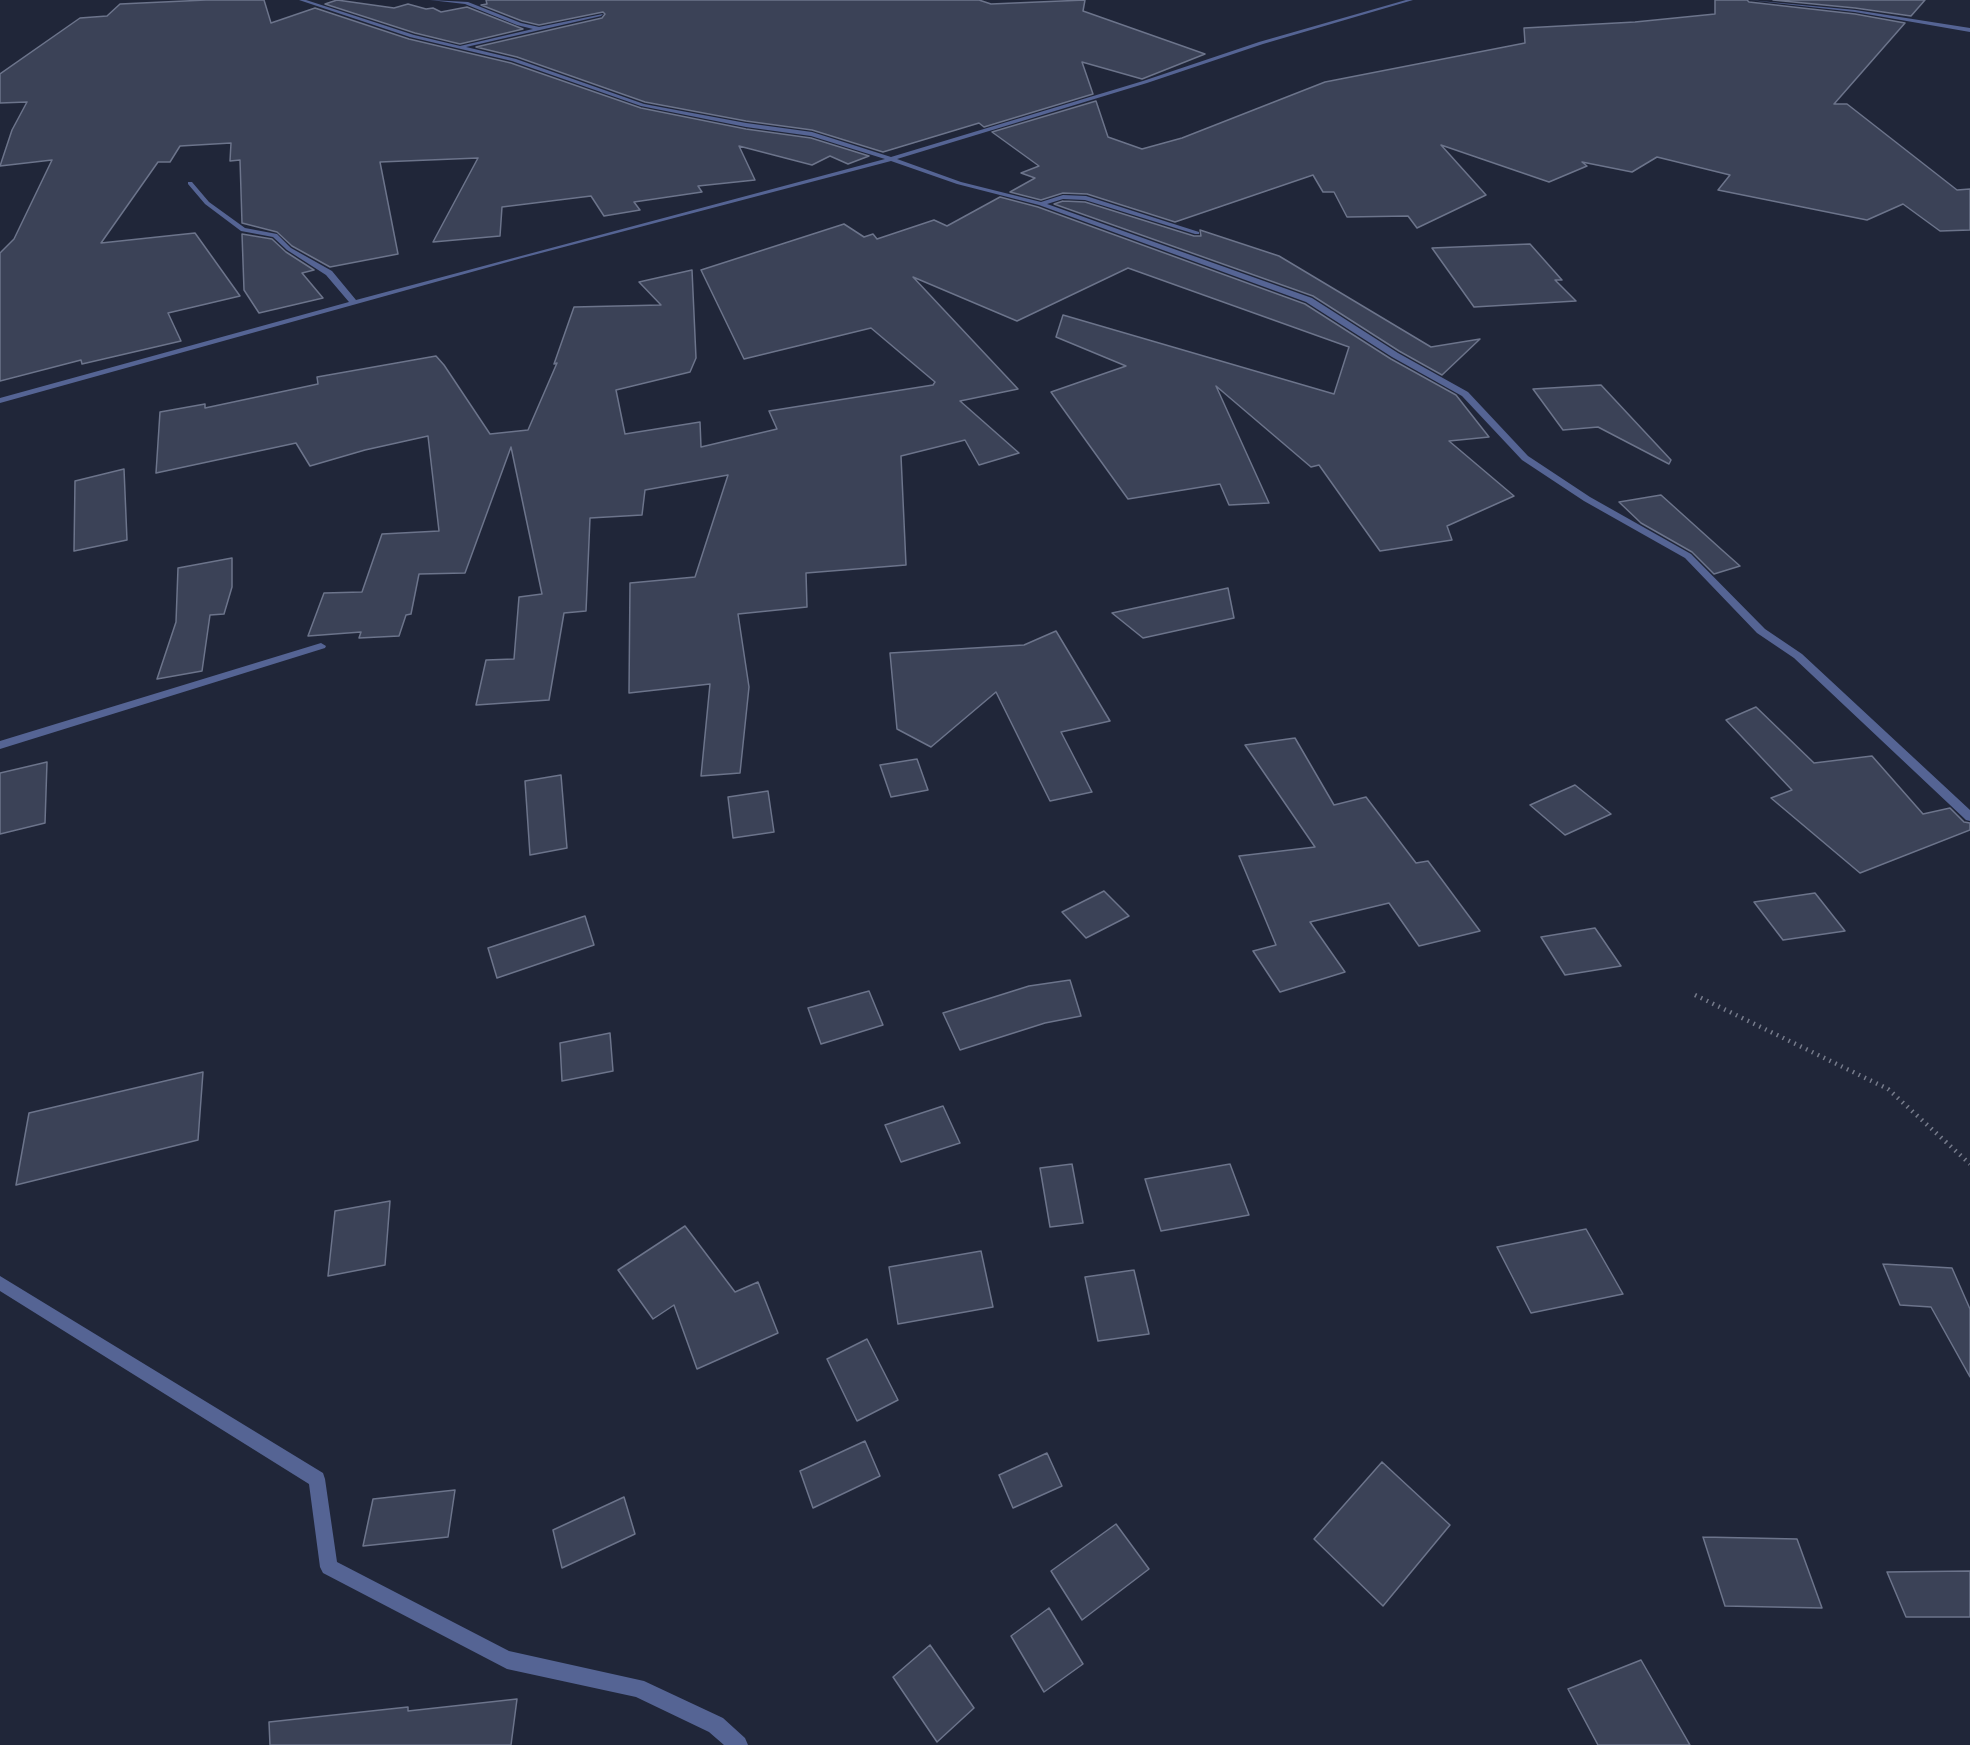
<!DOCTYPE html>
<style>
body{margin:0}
canvas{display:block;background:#202639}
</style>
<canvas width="1970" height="1745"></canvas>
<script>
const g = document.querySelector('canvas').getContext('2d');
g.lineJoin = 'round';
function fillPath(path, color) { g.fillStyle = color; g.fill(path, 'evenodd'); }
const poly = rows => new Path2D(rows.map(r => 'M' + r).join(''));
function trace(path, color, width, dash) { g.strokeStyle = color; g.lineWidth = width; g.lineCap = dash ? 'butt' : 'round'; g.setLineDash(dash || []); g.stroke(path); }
const building = poly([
 [206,0,264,0,271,23,315,8,409,39,511,63,641,108,746,129,811,138,869,156,848,164,830,156,812,165,739,146,755,180,698,186,702,192,634,202,640,210,604,216,591,196,502,207,500,236,433,242,478,158,380,162,398,254,330,267,292,246,277,232,242,223,240,160,230,161,231,143,180,146,170,162,158,162,101,243,195,233,240,296,168,313,181,341,82,364,81,360,0,381,0,253,14,239,52,160,0,166,12,130,27,102,0,103,0,74,80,18,107,16,120,4,206,0],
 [337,0,394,8,408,4,426,9,433,8,441,12,467,7,523,29,460,44,415,33,325,4,337,0],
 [486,0,979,0,991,4,1085,0,1083,11,1205,54,1142,79,1082,62,1093,94,984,127,979,123,883,152,812,130,746,121,645,102,517,57,476,47,602,18,605,14,603,12,539,25,522,21,481,5,487,4,486,0],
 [1715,0,1747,0,1749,2,1855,14,1905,23,1834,104,1847,104,1957,190,1970,189,1970,230,1940,231,1903,204,1867,220,1718,190,1730,175,1657,157,1632,172,1582,162,1587,166,1549,182,1441,145,1486,195,1417,228,1408,216,1347,217,1334,192,1323,192,1313,175,1175,222,1087,194,1063,193,1041,200,1010,192,1035,178,1021,173,1039,166,992,132,1096,101,1108,137,1142,149,1182,138,1325,82,1525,43,1524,28,1635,22,1715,14,1715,0],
 [1773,0,1925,0,1911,16,1855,8,1773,0],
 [1000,197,1038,207,1305,304,1391,359,1456,395,1489,437,1449,441,1514,496,1447,526,1452,540,1380,551,1319,465,1311,467,1216,386,1269,503,1229,505,1220,484,1128,499,1051,392,1126,366,1056,337,1063,315,1334,394,1349,347,1128,268,1017,321,913,277,1018,389,960,401,1019,453,979,465,965,440,901,456,906,565,806,573,807,607,738,614,749,687,740,773,701,776,710,684,629,693,630,583,695,577,728,475,645,490,642,515,590,518,586,611,564,613,549,700,476,705,486,660,514,659,519,597,542,594,511,447,465,573,419,574,411,614,406,615,399,636,359,638,361,632,308,636,324,593,362,592,382,534,439,531,428,436,365,450,310,466,296,443,156,473,160,412,205,404,205,408,318,384,317,377,436,356,444,365,490,434,528,430,557,363,554,364,574,307,661,305,639,282,692,270,696,358,690,372,616,390,625,434,700,422,701,447,777,429,769,411,933,385,935,382,871,328,744,359,701,270,844,224,864,237,873,234,877,239,934,220,947,226,1000,197],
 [1063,201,1085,202,1194,236,1201,236,1200,230,1279,256,1431,347,1480,339,1442,375,1399,351,1313,296,1054,204,1063,201],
 [242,234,272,239,286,252,314,270,302,273,323,298,259,313,244,290,242,234],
 [1530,244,1562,280,1555,280,1576,301,1474,307,1432,248,1530,244],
 [1601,385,1671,460,1669,464,1598,427,1563,430,1533,389,1601,385],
 [124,469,127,540,74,551,75,481,124,469],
 [1661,495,1722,550,1740,566,1714,574,1692,552,1641,523,1619,502,1661,495],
 [232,558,232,587,224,614,210,615,202,671,157,679,176,622,178,568,232,558],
 [1228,588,1234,618,1143,638,1112,613,1228,588],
 [1056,631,1110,721,1061,732,1092,792,1050,801,996,692,931,747,897,729,890,653,1024,645,1056,631],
 [1756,707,1814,763,1872,756,1923,814,1950,808,1964,822,1970,823,1970,830,1860,873,1771,798,1792,790,1726,720,1756,707],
 [1295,738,1334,805,1366,797,1416,863,1428,861,1480,931,1419,946,1389,903,1310,922,1345,972,1280,992,1253,951,1276,945,1239,856,1315,847,1245,745,1295,738],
 [917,759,928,790,891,797,880,765,917,759],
 [47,762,45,823,0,834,0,773,47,762],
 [561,775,567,848,530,855,525,781,561,775],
 [1575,785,1611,814,1565,835,1530,805,1575,785],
 [768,791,774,832,733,838,728,797,768,791],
 [1104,891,1129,916,1086,938,1062,912,1104,891],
 [1815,893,1845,931,1783,940,1754,902,1815,893],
 [585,916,594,945,497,978,488,948,585,916],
 [1595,928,1621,966,1565,975,1541,937,1595,928],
 [1070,980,1081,1016,1045,1023,960,1050,943,1013,1029,986,1070,980],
 [869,991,883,1025,821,1044,808,1008,869,991],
 [610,1033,613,1071,562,1081,560,1043,610,1033],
 [203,1072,198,1140,16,1185,29,1113,203,1072],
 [943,1106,960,1143,901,1162,885,1125,943,1106],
 [1072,1164,1083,1223,1050,1227,1040,1168,1072,1164],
 [1230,1164,1249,1215,1161,1231,1145,1179,1230,1164],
 [390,1201,385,1265,328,1276,335,1211,390,1201],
 [685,1226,735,1292,758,1282,778,1333,697,1369,674,1305,653,1319,618,1270,685,1226],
 [1586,1229,1623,1294,1531,1313,1497,1247,1586,1229],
 [981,1251,993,1307,898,1324,889,1267,981,1251],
 [1883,1264,1952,1268,1970,1309,1970,1377,1931,1307,1900,1305,1883,1264],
 [1134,1270,1149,1334,1098,1341,1085,1277,1134,1270],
 [867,1339,898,1400,857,1421,827,1359,867,1339],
 [865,1441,880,1476,813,1508,800,1471,865,1441],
 [1047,1453,1062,1486,1013,1508,999,1475,1047,1453],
 [1382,1462,1450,1525,1383,1606,1314,1539,1382,1462],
 [455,1490,448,1537,363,1546,373,1499,455,1490],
 [624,1497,635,1534,562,1568,553,1530,624,1497],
 [1116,1524,1149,1569,1082,1620,1051,1571,1116,1524],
 [1703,1537,1797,1539,1822,1608,1725,1606,1703,1537],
 [1970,1571,1970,1617,1906,1617,1887,1572,1970,1571],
 [1049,1608,1083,1664,1044,1692,1011,1636,1049,1608],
 [930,1645,974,1708,937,1742,893,1677,930,1645],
 [1641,1660,1690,1745,1598,1745,1568,1689,1641,1660],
 [517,1699,511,1745,270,1745,269,1722,408,1707,408,1711,517,1699]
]);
const path = poly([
 [1695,995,1888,1089,1970,1164]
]);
const minor = poly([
 [299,0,306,0,414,35,460,46,533,29,517,25,465,4,430,0,468,2,521,23,539,27,603,14,601,16,466,47,516,59,644,104,746,123,812,132,891,157,1143,81,1259,42,1406,0,1413,0,1263,44,1147,83,897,159,961,182,1041,202,1063,195,1086,196,1199,232,1199,234,1195,234,1085,200,1063,199,1047,204,1312,298,1398,353,1468,392,1528,456,1590,497,1691,554,1765,629,1802,654,1970,810,1970,821,1966,820,1794,658,1757,633,1685,558,1584,501,1522,460,1462,396,1392,357,1306,302,1039,205,957,184,891,161,522,258,0,403,0,398,349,302,326,275,287,250,273,237,241,231,205,204,188,184,188,182,192,182,209,202,245,228,277,234,291,248,332,271,356,300,885,159,811,136,746,127,641,106,512,61,410,37,299,0],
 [1749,0,1855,10,1970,28,1970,32,1855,12,1749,0],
 [321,643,326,646,325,648,0,749,0,741,321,643],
 [0,1276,323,1473,325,1479,337,1562,509,1651,644,1681,723,1718,745,1738,748,1745,724,1745,709,1732,636,1697,507,1669,323,1573,320,1567,309,1484,0,1291,0,1276]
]);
fillPath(building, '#3b4257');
trace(building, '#6c748b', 1.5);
trace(path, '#767b8b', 4.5, [1.5, 5]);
fillPath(minor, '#556494');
</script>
